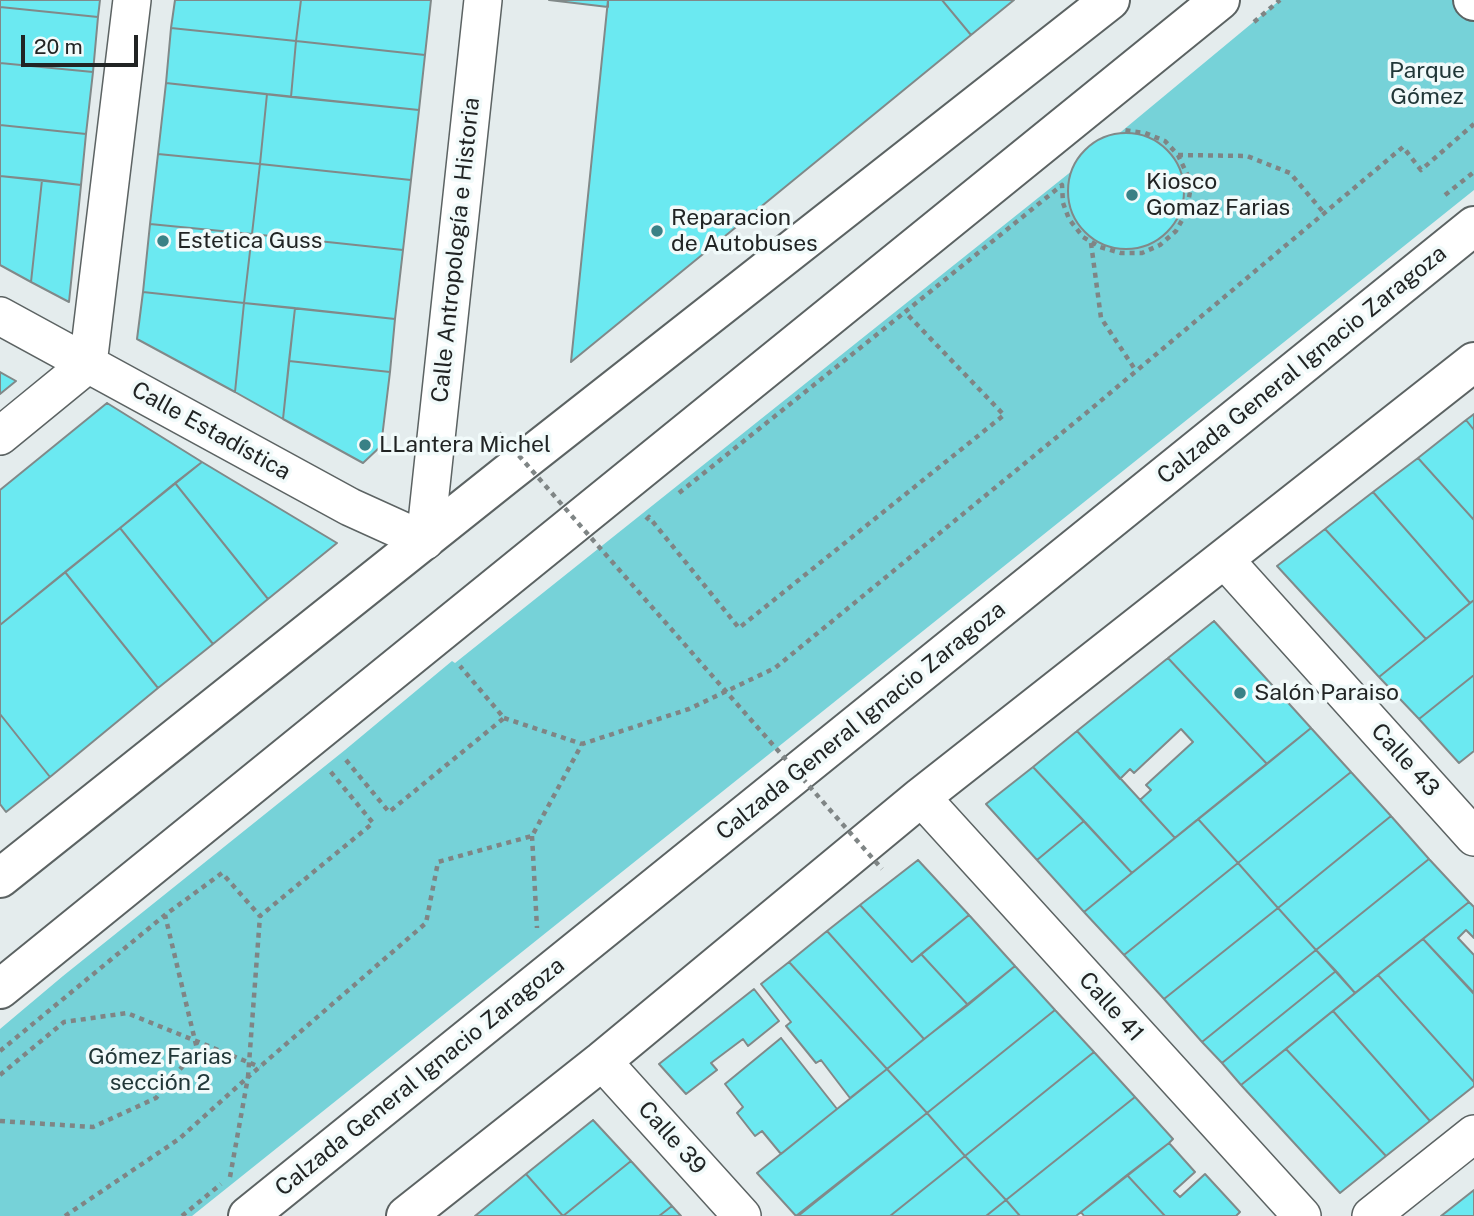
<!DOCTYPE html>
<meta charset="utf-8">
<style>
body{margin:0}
#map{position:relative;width:1474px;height:1216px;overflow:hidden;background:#e4eced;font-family:"Public Sans",sans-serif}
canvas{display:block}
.scale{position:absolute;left:21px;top:35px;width:117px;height:32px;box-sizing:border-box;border:4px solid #212424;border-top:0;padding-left:9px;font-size:21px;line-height:24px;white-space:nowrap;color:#212424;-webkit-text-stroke:5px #f1fafa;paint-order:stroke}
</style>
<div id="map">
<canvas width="1474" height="1216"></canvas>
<div class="scale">20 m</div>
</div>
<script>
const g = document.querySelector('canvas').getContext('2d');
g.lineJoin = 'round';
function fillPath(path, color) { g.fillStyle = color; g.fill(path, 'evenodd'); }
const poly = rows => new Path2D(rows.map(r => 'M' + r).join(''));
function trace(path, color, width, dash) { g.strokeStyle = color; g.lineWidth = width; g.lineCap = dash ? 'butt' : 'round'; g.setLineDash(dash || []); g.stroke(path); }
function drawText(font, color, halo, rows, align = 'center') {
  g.font = font + ' "Public Sans",sans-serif'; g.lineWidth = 7; g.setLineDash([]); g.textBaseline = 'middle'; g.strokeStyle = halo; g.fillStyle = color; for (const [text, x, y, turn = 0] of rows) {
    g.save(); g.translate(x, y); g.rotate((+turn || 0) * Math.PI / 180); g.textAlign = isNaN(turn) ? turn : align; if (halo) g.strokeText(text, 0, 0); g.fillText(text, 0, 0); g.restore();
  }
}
const green = poly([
 [1280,0,1474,0,1474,190,192,1216,0,1216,0,1029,63,976,345,750,452,661,455,663,1122,131]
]);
const building = poly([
 [0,0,100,0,98,17,0,7,0,0],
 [175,0,301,0,296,41,171,28,175,0],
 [301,0,431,0,425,55,296,41,301,0],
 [549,0,608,0,608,7,549,0],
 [608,0,942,0,971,35,571,362,608,0],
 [942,0,1014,0,971,35,942,0],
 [0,7,98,17,93,72,0,63,0,7],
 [171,28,296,41,291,97,166,83,171,28],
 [296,41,425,55,419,110,291,97,296,41],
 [0,63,93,72,86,134,0,125,0,63],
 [166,83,267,94,260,164,158,154,166,83],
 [267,94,419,110,411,180,260,164,267,94],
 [0,125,86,134,81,185,0,176,0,125],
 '1068 191a58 58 0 1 1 116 0a58 58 0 1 1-116 0Z',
 [158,154,260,164,252,234,150,224,158,154],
 [260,164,411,180,403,250,252,234,260,164],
 [0,176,42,180,31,282,0,265,0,176],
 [42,180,81,185,69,302,31,282,42,180],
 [150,224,252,234,244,303,143,292,150,224],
 [252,234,403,250,395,319,244,303,252,234],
 [143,292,244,303,235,392,137,339,143,292],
 [244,303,295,308,283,419,235,392,244,303],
 [295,308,395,319,390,372,289,361,295,308],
 [289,361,390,372,381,446,363,463,283,419,289,361],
 [0,372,16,381,0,394,0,372],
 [107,403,202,462,0,625,0,490,107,403],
 [1474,414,1474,430,1466,420,1474,414],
 [1466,420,1474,430,1474,520,1418,458,1466,420],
 [1418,458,1474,520,1474,600,1470,603,1373,492,1418,458],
 [202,462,337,543,268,599,175,483,202,462],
 [175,483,268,599,213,644,120,528,175,483],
 [1373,492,1470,603,1426,639,1325,529,1373,492],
 [120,528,213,644,158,688,65,572,120,528],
 [1325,529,1426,639,1379,677,1277,566,1325,529],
 [65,572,158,688,50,777,0,714,0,625,65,572],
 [1474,600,1474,675,1419,719,1379,677,1474,600],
 [1214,621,1311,728,1267,764,1168,658,1214,621],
 [1168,658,1267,764,1175,838,1140,800,1151,790,1146,785,1193,742,1181,729,1134,773,1130,769,1120,779,1077,731,1168,658],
 [1474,675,1474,751,1459,763,1419,719,1474,675],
 [0,714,50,777,6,812,0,804,0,714],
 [1311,728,1351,772,1238,863,1198,819,1311,728],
 [1077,731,1175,838,1132,873,1033,767,1077,731],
 [1033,767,1084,821,1037,860,986,804,1033,767],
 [1351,772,1391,816,1278,908,1238,863,1351,772],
 [1391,816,1429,859,1316,950,1278,908,1391,816],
 [1198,819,1238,863,1124,955,1084,912,1198,819],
 [1084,821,1132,873,1084,912,1037,860,1084,821],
 [1429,859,1469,902,1355,993,1316,950,1429,859],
 [918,860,969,915,912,962,860,905,918,860],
 [1238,863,1278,908,1164,999,1124,955,1238,863],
 [1469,902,1474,907,1474,938,1466,930,1458,938,1474,955,1474,993,1423,939,1469,902],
 [860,905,912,962,921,954,968,1005,924,1039,827,931,860,905],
 [1278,908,1316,950,1202,1042,1164,999,1278,908],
 [969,915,1015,966,968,1005,921,954,969,915],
 [827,931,924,1039,887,1069,789,962,827,931],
 [1423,939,1474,994,1474,1082,1378,975,1423,939],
 [1316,950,1336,971,1222,1063,1202,1042,1316,950],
 [789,962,887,1069,850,1098,821,1060,816,1063,786,1026,791,1022,761,984,789,962],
 [1015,966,1055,1010,927,1113,887,1069,1015,966],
 [1336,971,1355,993,1241,1085,1222,1063,1336,971],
 [1378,975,1474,1082,1474,1086,1430,1121,1333,1011,1378,975],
 [754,989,779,1021,748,1046,743,1039,711,1063,717,1070,686,1094,659,1064,754,989],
 [1055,1010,1094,1052,965,1156,927,1113,1055,1010],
 [1333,1011,1430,1121,1386,1156,1286,1049,1333,1011],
 [781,1038,837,1109,781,1154,762,1131,755,1136,737,1113,743,1107,725,1084,781,1038],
 [1286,1049,1386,1156,1340,1193,1241,1085,1286,1049],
 [1094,1052,1135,1097,1006,1200,965,1156,1094,1052],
 [887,1069,927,1113,796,1216,757,1173,887,1069],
 [1135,1097,1173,1139,1169,1143,1076,1216,1020,1216,1006,1200,1135,1097],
 [927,1113,965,1156,890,1216,798,1216,927,1113],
 [593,1120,631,1161,563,1216,526,1174,593,1120],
 [1169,1143,1195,1172,1174,1191,1180,1197,1205,1174,1240,1212,1236,1216,1165,1216,1127,1175,1169,1143],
 [965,1156,1006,1200,986,1216,890,1216,965,1156],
 [631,1161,672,1206,659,1216,563,1216,631,1161],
 [526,1174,563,1216,475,1216,526,1174],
 [1127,1175,1165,1216,1084,1216,1081,1212,1127,1175],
 [1474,1190,1474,1216,1441,1216,1474,1190],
 [1006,1200,1020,1216,986,1216,1006,1200],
 [672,1206,681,1216,659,1216,672,1206]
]);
const path = poly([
 [1254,22,1280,0],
 [1178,155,1247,156,1290,173,1324,213],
 [1445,195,1474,172],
 [1091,243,1101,318,1136,371],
 [679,493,905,312],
 [646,520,649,517,739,628,1004,415,905,312,1062,185,1063,203,1069,219,1083,237,1100,247,1121,253,1142,253,1160,245,1176,231,1186,213,1190,192,1187,174,1178,155,1165,141,1145,133,1123,130],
 [504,718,582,744],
 [346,760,389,812,504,718,460,666],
 [532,836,537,928],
 [0,1051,165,915],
 [0,1075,64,1022,127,1013,260,1067],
 [0,1121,93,1127,156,1098,197,1049,165,915,222,873,260,916,373,823,330,771],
 [230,1177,248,1077,426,923,438,862,532,836,582,744,689,709,775,668,1085,414,1403,147,1421,170,1474,124],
 [65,1216,179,1139,248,1077,260,916],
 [182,1216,221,1184]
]);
const street = poly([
 [0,316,350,507,425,541,483,0],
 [0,436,88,364,132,0],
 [1224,559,1474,837],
 [921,797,1302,1216],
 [602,1061,742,1216],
 [1371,1216,1474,1134]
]);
const secondary = poly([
 [0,878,507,474,1110,0],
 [406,1216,602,1061,921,797,1474,362]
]);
const primary = poly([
 [1473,0,1474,1],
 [0,989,1220,0],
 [248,1216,1474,226]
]);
const pathBridge = poly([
 [499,433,882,869]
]);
const markers = [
 [1132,195,7,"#398186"],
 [657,231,7,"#398186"],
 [163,241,7,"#398186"],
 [365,445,7,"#398186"],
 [1240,693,7,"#398186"]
];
const parkNames = [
 ["Parque",1427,71],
 ["Gómez",1427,97],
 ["Gómez Farias",160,1057],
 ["sección 2",160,1083]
];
const poiNames = [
 ["Kiosco",1146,182],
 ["Gomaz Farias",1146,208],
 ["Reparacion",671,218],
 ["de Autobuses",671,244],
 ["Estetica Guss",177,241],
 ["LLantera Michel",379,445],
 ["Salón Paraiso",1254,693]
];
const streetNames = [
 ["Calle Antropología e Historia",456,250,-84],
 ["Calzada General Ignacio Zaragoza",1302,365,-39],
 ["Calle Estadística",211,431,29],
 ["Calzada General Ignacio Zaragoza",861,721,-39],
 ["Calle 43",1405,760,48],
 ["Calle 41",1111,1007,48],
 ["Calzada General Ignacio Zaragoza",420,1077,-39],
 ["Calle 39",672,1138,48]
];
fillPath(green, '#76d2d8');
fillPath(building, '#6be9f1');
trace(building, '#818989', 2);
trace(street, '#5c6363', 40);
trace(secondary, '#5c6363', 42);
trace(primary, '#5c6363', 42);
trace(path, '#7f8585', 4.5, [5, 5]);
trace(street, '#fff', 37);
trace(secondary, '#fff', 38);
trace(primary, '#fff', 38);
trace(pathBridge, '#7f8585', 4.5, [5, 5]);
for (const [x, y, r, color] of markers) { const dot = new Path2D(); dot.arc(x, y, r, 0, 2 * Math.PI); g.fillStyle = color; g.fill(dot); trace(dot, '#f1fafa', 2.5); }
drawText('23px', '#213738', '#f1fafa', parkNames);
drawText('23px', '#212424', '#f1fafa', poiNames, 'left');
drawText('23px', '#212424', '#f1fafa', streetNames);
</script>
